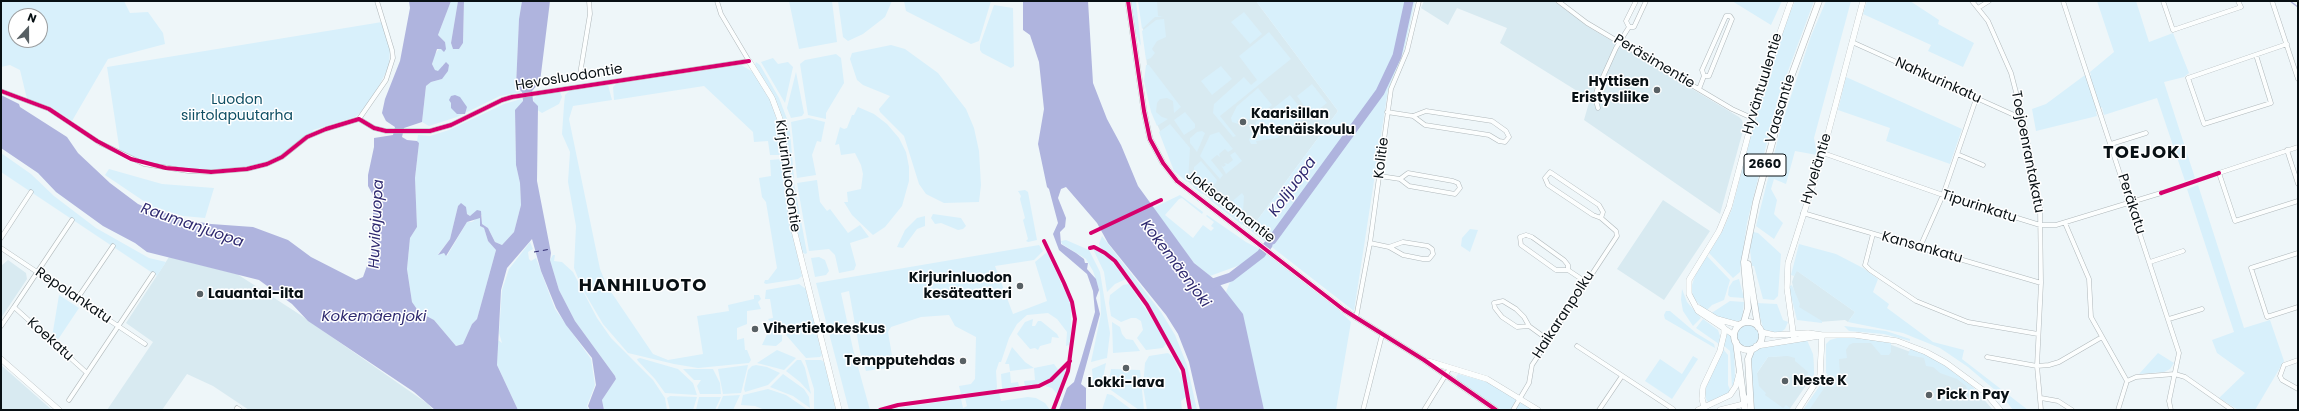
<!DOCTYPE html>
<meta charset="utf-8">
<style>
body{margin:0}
#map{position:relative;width:2299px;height:411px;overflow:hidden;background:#eef6f9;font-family:Poppins,sans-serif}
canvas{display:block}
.frame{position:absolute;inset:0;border:2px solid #081014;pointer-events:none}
.north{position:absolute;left:8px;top:8px;width:40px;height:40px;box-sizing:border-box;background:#fff;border:1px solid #9c9fa1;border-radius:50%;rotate:21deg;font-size:11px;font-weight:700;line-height:16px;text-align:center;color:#081014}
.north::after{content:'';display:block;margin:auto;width:14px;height:18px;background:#586064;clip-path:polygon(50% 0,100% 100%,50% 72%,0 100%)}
</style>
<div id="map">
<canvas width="2299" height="411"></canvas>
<div class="frame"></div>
<div class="north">N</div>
</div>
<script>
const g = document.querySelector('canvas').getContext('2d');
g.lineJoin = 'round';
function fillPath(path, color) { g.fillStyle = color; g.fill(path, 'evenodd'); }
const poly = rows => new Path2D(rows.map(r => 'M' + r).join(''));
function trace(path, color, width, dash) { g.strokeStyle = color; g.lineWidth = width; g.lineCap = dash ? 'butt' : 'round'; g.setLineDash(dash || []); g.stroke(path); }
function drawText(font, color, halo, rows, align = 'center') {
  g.font = font + ' Poppins,sans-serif'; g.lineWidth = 3; g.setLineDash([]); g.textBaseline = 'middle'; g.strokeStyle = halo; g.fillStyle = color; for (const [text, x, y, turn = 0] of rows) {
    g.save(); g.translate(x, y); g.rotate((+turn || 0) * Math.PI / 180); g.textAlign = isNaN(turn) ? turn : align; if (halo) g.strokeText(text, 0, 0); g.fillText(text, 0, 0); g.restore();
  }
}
const built = poly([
 [1140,1,1256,1,1338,111,1250,230,1182,177,1160,131,1152,112,1145,80,1147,65],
 [1424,1,1554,1,1587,26,1739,117,1742,120,1744,127,1720,214,1584,120,1590,99,1500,43,1507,28,1457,8,1448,25,1421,8],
 [1663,200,1710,231,1664,300,1617,269],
 [169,257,237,274,299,314,428,404,433,410,249,410,213,386,187,374,162,410,107,410,153,342,126,323],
 [8,260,26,273,27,279,1,318,1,266],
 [1796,270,1855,312,1848,322,1845,320,1819,322,1798,308,1792,282],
 [1861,340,1886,343,1930,359,1980,395,1993,410,1803,410,1828,374,1828,348],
 [1813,354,1814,374,1789,410,1763,410,1755,376,1768,357],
 [1,365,52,410,1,410]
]);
const green = poly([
 [1,1,124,1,130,13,148,12,163,33,165,44,108,59,72,121,51,107,27,99,20,70,10,65,1,67],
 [16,16,40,16,40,40,16,40],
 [451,1,458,1,451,43,453,49,459,49,463,43,464,1,522,1,519,19,516,86,522,92,500,96,457,117,429,126,422,122,426,86,431,82,442,79,443,63,442,69,438,72,435,70,432,64,434,55,445,42,438,35],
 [789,1,832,1,837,42,799,49],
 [838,1,892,1,885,17,863,34,848,41,843,37],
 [904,1,991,1,979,41,971,44,906,11],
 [1130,1,1136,1,1141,46,1134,29],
 [1138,1,1157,1,1158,16,1163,17,1155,17,1142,29],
 [1256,1,1415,1,1404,51,1388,90,1354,311,1250,230,1338,111],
 [1732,1,1782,1,1771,25],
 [1795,1,1814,1,1778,98,1747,223,1740,272,1733,278,1709,253,1723,230,1732,209,1761,97,1781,34],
 [1826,1,1851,1,1814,138,1817,155,1795,151,1786,184,1774,179,1771,189,1777,200,1774,214,1783,223,1774,239,1756,226,1782,123,1811,36],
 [1867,1,1910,1,1939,20,1938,24,1974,43,1963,67,1928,51,1931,45,1863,14],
 [2097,1,2136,1,2149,42,2173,33,2189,73,2184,77,2164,82,2195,178,2185,181,2157,98,2104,115,2102,107,2096,112,2097,116,2036,131,2032,109,2046,104,2085,75,2091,75,2090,72,2114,52],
 [994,5,1013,8,1014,66,1011,68,982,53,980,50,980,45],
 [1244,12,1262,34,1250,44,1231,22],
 [1164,19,1166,37,1157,41,1152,49,1155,53,1151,58,1146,60,1142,31,1156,20],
 [382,22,390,49,389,66,375,94,360,113,355,117,313,130,314,134,267,164,211,172,144,164,120,153,107,67],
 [1269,32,1291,59,1220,116,1236,136,1233,137,1213,113,1214,104,1244,77,1251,85,1257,80,1239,56],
 [891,45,905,49,938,73,966,109,974,128,979,151,981,185,979,202,944,203,926,194,919,184,904,136,880,112,879,109,890,96,863,85,857,80,850,59,852,53],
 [836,54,841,58,844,83,826,113,826,119,808,115,800,64,805,60],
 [773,58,778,64,788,62,793,67,785,103,761,62],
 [756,62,760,65,779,98,787,119,783,119,773,95,755,65],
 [741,65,753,72,771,101,781,134,782,155,770,155,768,141,754,142,753,132,704,86,614,100,613,87,616,84],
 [1146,65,1149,65,1181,107,1174,113,1173,101,1167,98,1160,99,1157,103,1156,112,1162,117,1168,119,1157,126,1151,112,1144,81],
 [1221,66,1232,79,1212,95,1201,81],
 [796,72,804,113,802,116,791,118,787,108],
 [1846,77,1962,129,1950,164,1886,141,1890,128,1838,110],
 [1312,84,1327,103,1311,115,1297,96],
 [608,85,612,100,573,106,569,119,600,269,607,286,653,354,668,360,703,354,697,316,729,311,728,305,754,299,754,295,759,295,761,299,758,302,761,309,747,311,747,324,737,328,737,340,744,338,745,350,747,350,751,360,749,363,698,368,674,364,628,353,603,324,583,290,574,268,576,226,568,182,570,152,562,134,564,105,565,95,569,91],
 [1258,88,1272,105,1256,118,1237,121,1239,124,1232,122,1231,118,1237,106],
 [560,92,562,97,559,104,542,113,536,109,533,99,537,95],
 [1290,95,1306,115,1277,138,1256,141,1257,144,1251,144,1249,140,1256,122],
 [521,99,523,101,515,111,516,165,520,183,521,205,514,232,502,245,495,242,488,228,482,224,482,215,470,216,458,206,450,239,438,254,444,253,447,256,467,222,472,222,477,218,480,218,480,226,484,228,488,241,496,250,477,319,472,324,463,344,456,346,434,320,419,312,412,302,407,269,410,238,417,227,415,178,419,143,417,141,418,135,430,136,449,130,504,104],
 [858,107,874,114,887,124,899,138,906,152,909,167,909,181,902,206,885,227,873,235,852,215,844,202,848,202,847,192,861,189,863,174,861,165,855,153,841,155,839,144,835,145,840,127,844,129,847,128,852,115,854,115],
 [1185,112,1195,124,1195,128,1184,135,1174,120],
 [809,118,825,122,821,142,817,141,812,155,816,175,797,178,791,122],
 [787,123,790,132,794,178,789,176,784,124],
 [1170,124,1190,148,1188,181,1187,182,1174,171,1159,132],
 [1202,131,1205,133,1197,152,1190,143,1190,138,1197,132],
 [1219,132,1233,149,1228,152,1225,149,1219,154,1220,157,1217,155,1211,160,1223,175,1220,179,1200,156,1210,135],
 [1235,152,1242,161,1226,174,1221,165,1223,167,1226,165,1224,163,1228,164,1233,160,1230,155],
 [1,153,31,174,54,196,96,228,149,258,166,262,157,276,1,172],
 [782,159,788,213,802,276,798,279,766,284,764,283,765,280,768,280,777,268,766,202,762,197,759,178,771,176,770,160],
 [1201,161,1217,180,1216,183,1202,194,1193,187,1194,167],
 [109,169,162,184,214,188,205,218,183,216,154,208,105,175],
 [817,180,820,202,827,211,830,209,848,233,860,225,869,237,850,243,856,265,854,270,839,273,835,255,829,249,809,251,797,183],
 [794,183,807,253,805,254,802,252,794,216,791,186],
 [2198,185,2244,328,2270,320,2284,361,2255,410,2238,410,2219,398,2245,373,2217,353,2212,340,2234,332,2187,189],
 [1025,190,1028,192,1037,240,1028,242,1026,241,1028,239,1023,220,1025,218,1020,199,1021,196,1018,191],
 [1242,193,1244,196,1242,225,1210,200,1213,197,1223,209],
 [1180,195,1203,212,1202,214,1182,198,1179,199,1165,215,1193,238,1203,225,1211,231,1214,228,1211,226,1214,222,1206,216,1207,215,1246,242,1262,250,1240,265,1210,276,1194,263,1153,208],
 [933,214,961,218,966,226,963,229,958,230,941,223,935,224,931,218],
 [925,216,925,226,917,229,903,248,897,247,905,230,917,218],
 [1470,229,1478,230,1470,252,1461,246,1462,238],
 [1753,232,1758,233,1781,254,1778,296,1774,300,1763,299,1754,266,1752,266,1750,250],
 [1102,236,1161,312,1175,335,1187,365,1197,410,1192,410,1184,368,1176,353,1134,283,1119,263,1101,248,1099,244],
 [1066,240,1089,250,1100,272,1110,333,1107,358,1091,362,1101,314,1100,292,1093,271,1086,259,1062,244,1061,241],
 [530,242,533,249,528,252,529,259,531,261,536,258,555,309,591,359,595,385,587,406,589,410,518,410,497,365,498,340,502,343,499,333,502,290,509,269],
 [1799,244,1836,254,1863,268,1878,279,1873,292,1889,304,1887,308,1933,342,1964,350,1962,359,2028,410,2013,410,2003,397,1968,367,1940,348,1903,333,1848,322,1855,312,1797,271,1794,276,1791,275],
 [1039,245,1043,251,1034,260,995,266,1013,314,1047,301,1035,262,1047,252,1071,304,1071,333,1069,345,1066,346,1067,332,1057,319,1048,313,1027,315,1017,324,1009,338,1001,362,999,362,996,371,997,387,996,390,961,394,959,386,971,384,975,379,976,337,955,326,949,315,921,317,891,327,888,332,894,367,866,371,860,352,849,291,841,293,853,349,870,410,849,410,816,283],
 [1093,249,1109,258,1126,279,1115,284,1107,292,1104,272],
 [1267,254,1339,310,1351,322,1336,410,1264,410,1226,292,1230,282],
 [553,255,555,255,554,261,562,262,573,272,597,318,611,338,653,380,665,398,667,410,604,410,602,400,616,379,615,376,575,321,559,290,550,260],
 [1707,256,1730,280,1724,300,1712,305,1706,311,1694,299,1691,288,1696,273],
 [819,257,825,260,829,271,826,275,815,277,811,258],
 [1739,279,1744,298,1730,297,1728,295,1729,287,1733,281],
 [799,284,806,289,822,355,820,357,806,358,786,335,769,324,770,321,768,319,773,318,770,299,765,299,766,290],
 [1129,284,1160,331,1166,344,1163,348,1146,350,1137,338,1143,330,1141,321,1136,318,1131,318,1121,322,1111,316,1109,303,1110,295,1123,285],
 [1792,285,1800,304,1799,307,1822,321,1822,323,1797,320,1790,292,1790,286],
 [1682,289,1687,302,1701,318,1693,326,1683,311,1681,300],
 [59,295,79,308,57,341,52,337],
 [1730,301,1744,302,1742,320,1735,322,1710,314],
 [1756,303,1777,304,1783,320,1788,322,1785,329,1781,332,1772,333,1764,331],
 [1666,311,1670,311,1696,333,1714,344,1715,348,1665,319,1664,315],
 [1033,319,1032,326,1035,326,1038,321,1041,321,1057,334,1059,338,1052,337,1051,343,1040,346,1038,350,1035,348,1030,349,1017,334,1025,322],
 [1703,319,1718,330,1720,336,1719,344,1696,328],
 [1112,322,1120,327,1122,334,1126,339,1133,340,1140,351,1113,353],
 '1737 336a11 11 0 1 1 22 0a11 11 0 1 1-22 0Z',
 [1844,326,1886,331,1910,339,1910,341,1884,334,1849,331],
 [770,328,782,335,782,341,776,346,762,345],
 [1725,331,1730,334,1734,348,1735,379,1732,388,1730,351,1724,346],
 [1837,338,1860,338,1891,343,1891,352,1889,355,1881,355,1871,343,1853,343,1849,345,1846,350,1847,358,1839,359,1840,376,1831,377,1826,373,1826,344,1830,340],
 [1807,340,1813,354,1814,374,1810,380,1806,377,1808,372,1795,361,1795,358,1788,356,1768,357,1757,373,1759,386,1766,393,1765,395,1783,408,1786,405,1790,408,1789,410,1753,410,1751,356,1754,352,1761,348],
 [1012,347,1025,362,1034,368,1054,364,1059,371,1044,383,1025,387,1024,381,1035,380,1034,368,1010,371,1009,364,1005,364],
 [1723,349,1728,355,1728,385,1731,392,1708,402,1706,399,1705,389],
 [1910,349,1925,354,1944,365,1973,387,1981,398,1979,399,1974,395,1969,395,1966,386,1957,379,1940,373,1933,367,1926,366,1924,358,1908,355],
 [777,350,796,358,784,370,757,363],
 [1168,353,1173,357,1183,380,1186,397,1181,401,1182,410,1147,410,1143,387,1145,363,1149,356],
 [2158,353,2174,363,2170,369,2164,372,2139,374],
 [1693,356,1698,359,1672,399,1645,381,1660,359,1682,374],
 [640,358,678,369,693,383,697,395,665,393,655,379,638,361,637,359],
 [797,360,801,360,805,368,811,394,800,382,786,371],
 [805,360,821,360,824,362,836,410,814,410,814,389],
 [1106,363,1102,383,1093,382,1092,369],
 [748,365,741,393,723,394,718,369],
 [756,365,767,367,780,373,768,385,745,392,744,389,748,370,752,366],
 [1066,368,1067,369,1057,394,1052,388,1045,386],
 [683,369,713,369,720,383,721,394,700,394,697,386,701,380,694,380],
 [1111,369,1140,370,1144,410,1139,410,1108,388],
 [1010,372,1011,383,1018,382,1019,386,1003,389,1002,388,1001,374],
 [783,374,804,389,809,397,810,408,793,396,770,387],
 [1458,374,1484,381,1500,388,1533,410,1501,410,1459,382,1456,377],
 [1826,382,1835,383,1836,387,1825,387,1809,410,1803,410,1822,383],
 [768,389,786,395,808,410,765,410,755,406,741,405,743,395],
 [999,393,1001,401,1028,397,1036,398,1045,403,1050,410,884,410,958,399,961,399,963,408,967,406,965,398],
 [1107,394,1112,395,1132,410,1102,410],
 [740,395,733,410,717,410,723,396],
 [670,396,697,397,693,410,670,410,667,398],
 [699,397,721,397,715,410,696,410]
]);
const water = poly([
 [409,1,451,1,438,35,445,42,446,49,444,52,441,49,437,49,432,64,435,70,438,71,446,62,449,65,448,71,442,79,431,82,426,86,422,122,404,128,402,137,407,140,417,141,419,143,415,178,417,227,410,238,407,269,412,302,419,312,434,320,456,346,463,344,472,324,477,319,496,250,488,241,484,228,480,226,480,218,467,222,446,256,444,253,438,255,450,239,458,206,461,203,466,207,467,214,470,216,477,210,481,211,482,224,488,228,495,242,502,245,514,232,521,205,520,183,516,165,515,110,523,101,522,92,516,86,519,19,522,1,550,1,540,82,532,91,533,101,538,106,537,181,551,253,550,260,559,290,575,321,615,376,616,379,602,400,604,410,590,410,588,406,596,385,592,358,566,325,556,308,541,271,532,239,507,268,501,290,497,365,518,410,435,410,414,392,308,321,292,304,259,280,147,252,135,243,103,226,56,192,38,173,1,148,1,95,19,104,20,107,67,137,78,153,110,183,138,204,154,211,159,210,177,218,193,221,211,224,253,227,288,240,311,257,356,280,363,277,373,249,373,195,368,186,368,175,374,147,374,138,393,135,395,127,386,121,382,113,385,99,400,61,410,8],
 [458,1,464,1,463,43,459,49,453,49,451,43],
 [1023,1,1088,1,1093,83,1107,119,1121,145,1138,186,1194,263,1218,282,1243,314,1264,410,1200,410,1189,362,1178,334,1166,315,1108,243,1097,223,1066,187,1061,189,1058,198,1066,218,1065,227,1060,232,1061,244,1076,253,1084,259,1085,263,1088,263,1087,269,1096,279,1099,290,1096,298,1100,314,1081,384,1086,388,1086,410,1059,410,1067,388,1074,382,1081,360,1095,312,1093,291,1087,274,1059,250,1053,234,1058,223,1049,189,1047,187,1038,144,1044,109,1039,62,1030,35,1023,30],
 [455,95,460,97,467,107,465,114,457,114,451,108,451,103,449,100,451,96]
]);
const stream = poly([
 [2290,1,2298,7]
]);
const river = poly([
 [1272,240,1380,92,1397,56,1409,1],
 [1207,285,1231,277,1261,254,1268,245]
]);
const ferry = poly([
 [534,252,551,249]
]);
const street = poly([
 [1558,1,1587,23,1732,109,1752,118],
 [1972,1,1988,21,2011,73,2023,119,2040,207,2041,283,2037,366,2041,410],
 [2063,1,2179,353,2169,401,2171,410],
 [2163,1,2173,30,2241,7,2238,1],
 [2272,1,2298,79],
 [1978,8,1989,1],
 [1629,27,1634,27,1646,1],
 [1629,27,1626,21,1636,1],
 [1852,42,2023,119],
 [2256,55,2271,103,2204,124,2188,78,2287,44],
 [580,74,590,14,589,1],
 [1699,89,1704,76,1709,76,1732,19,1730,16,1726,16,1702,70,1704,76],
 [1,91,49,109,100,143,144,164,188,171,211,172,247,169,267,164,282,157,307,137,326,129,359,119,374,128,386,131,430,131,451,125,502,100,512,97,749,61,721,14,717,1],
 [1598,108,1595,97,1597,90,1616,48,1629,27],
 [1387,112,1413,116,1426,111,1492,121,1506,131,1509,137,1505,142,1499,141,1489,135,1425,125,1413,116],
 [359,119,386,80,393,58,392,50,377,1],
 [2111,144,2146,133],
 [2298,147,2219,173,2235,221,2298,201],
 [2287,150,2298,184],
 [1823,153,1943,195,2040,225,2056,225,2161,193],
 [1957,154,1983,165],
 [1380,176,1400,179,1408,173,1453,181,1458,183,1460,188,1455,194,1409,186,1400,179],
 [1803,213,2041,283],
 [72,220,14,307,87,373],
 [2065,223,2089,279,2091,317,2127,381,2118,410],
 [1873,234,1865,265,1870,270,1916,301,1968,322,2038,334],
 [1,238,31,192],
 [1370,243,1389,247,1403,242,1428,246,1432,249,1433,254,1429,259,1423,259,1403,255,1389,247],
 [1920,247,1943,195,1976,99],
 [1,248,145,344],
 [2298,253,2251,268,2267,317,2298,307],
 [2150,262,2183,251],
 [1568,270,1556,270,1521,245,1520,237,1526,235,1532,237,1564,260,1568,265,1568,270,1586,282],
 [77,299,113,246],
 [1356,318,1370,243,1391,89,1407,51,1419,1],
 [2169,319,2202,309],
 [1,326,14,307],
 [1529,326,1517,327,1502,317,1495,308,1494,303,1503,301,1516,309,1524,317,1529,326,1547,339],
 [1577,346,1673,409],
 [1987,357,2037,366,2049,365,2059,362,2102,337],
 [2298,360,2284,365,2280,376,2282,380,2298,389],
 [2127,381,2136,377,2175,374,2185,377,2232,410],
 [2041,398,2058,401,2072,410],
 [69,400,153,274],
 [237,408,240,410],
 [1363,410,1382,335],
 [1424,410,1450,368],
 [1513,410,1529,383,1532,365,1617,236,1616,231,1601,218,1603,212,1599,205,1550,172,1545,178,1548,185,1593,215,1601,218],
 [1599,410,1622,376]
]);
const secondary = poly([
 [1128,1,1144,111,1150,139,1163,163,1177,181,1344,310,1424,360,1496,410],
 [749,61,772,98,781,122,792,222,839,410],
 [1699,308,1717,319,1739,325],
 [1761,332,1774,335,1808,333,1822,335,1855,335,1897,341,1926,352,1946,363,1984,391,2000,410],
 [1734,335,1698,311,1689,294,1689,280,1719,231,1729,207,1761,87,1791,1],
 [1794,339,1787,288,1788,263,1822,156,1863,1],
 [1756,346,1819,336],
 [1,359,59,410],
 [1428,361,1487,379,1538,410],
 [1698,410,1730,395,1736,386,1739,374],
 [1705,410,1702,399,1703,387,1720,351,1724,334,1724,328,1717,319],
 [1720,410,1744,404,1750,395],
 [1798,410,1820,376,1822,335]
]);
const primary = poly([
 [1748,264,1758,327],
 [1744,322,1748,308,1744,262,1756,202,1787,88,1819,1],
 '1734 336a14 14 0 1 1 28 0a14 14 0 1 1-28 0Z',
 [1736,342,1745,410],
 [1751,410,1748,359,1752,349]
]);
const cycleway = poly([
 [1128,1,1144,111,1150,139,1163,163,1177,181,1344,310,1424,360,1496,410],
 [1,91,49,109,97,141,131,159,166,168,211,172,247,169,267,164,282,157,307,137,326,129,359,119,374,128,386,131,430,131,451,125,502,100,512,97,749,61],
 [2161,193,2219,173],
 [1091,233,1161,200],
 [1044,241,1064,283,1072,302,1075,319,1068,371,1053,410],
 [1090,248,1094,247,1105,253,1115,261,1147,305,1183,370,1190,410],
 [880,410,898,405,1039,386,1051,380,1070,361]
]);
const markers = [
 [1657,90,4,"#586064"],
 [1243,122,4,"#586064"],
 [1020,286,4,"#586064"],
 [200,294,4,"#586064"],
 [755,329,4,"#586064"],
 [963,361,4,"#586064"],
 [1126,368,4,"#586064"],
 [1785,381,4,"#586064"],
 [1929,395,4,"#586064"]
];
const shields = [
 [1765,165,42]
];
const shieldNames = [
 ["2660",1765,165]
];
const streetNames = [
 ["Peräsimentie",1654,62,31],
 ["Hevosluodontie",569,78,-9],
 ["Nahkurinkatu",1938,81,24],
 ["Hyväntuulentie",1763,84,-73],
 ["Vaasantie",1781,109,-73],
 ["Toejoenrantakatu",2027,152,79],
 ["Kolitie",1382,158,-83],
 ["Hyveläntie",1817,169,-73],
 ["Kirjurinluodontie",787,176,82],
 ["Peräkatu",2131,204,72],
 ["Jokisatamantie",1230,207,38],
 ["Tipurinkatu",1979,207,18],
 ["Kansankatu",1922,248,16],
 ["Repolankatu",73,296,34],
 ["Haikaranpolku",1564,315,-57],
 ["Koekatu",50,340,42]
];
const poiNames = [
 ["Hyttisen",1649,82,"right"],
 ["Eristysliike",1649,98,"right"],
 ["Kaarisillan",1251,114],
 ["yhtenäiskoulu",1251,130],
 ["Kirjurinluodon",1012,278,"right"],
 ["kesäteatteri",1012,294,"right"],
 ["Lauantai-ilta",208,294],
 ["Vihertietokeskus",763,329],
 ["Tempputehdas",955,361,"right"],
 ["Neste K",1793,381],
 ["Lokki-lava",1126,383,"center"],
 ["Pick n Pay",1937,395]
];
const parkNames = [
 ["Luodon",237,100],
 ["siirtolapuutarha",237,116]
];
const waterNames = [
 ["Kolijuopa",1293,187,-54],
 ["Huvilajuopa",377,224,-87],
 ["Raumanjuopa",192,226,19],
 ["Kokemäenjoki",1175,264,53],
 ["Kokemäenjoki",374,317]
];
const districtNames = [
 ["TOEJOKI",2145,153],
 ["HANHILUOTO",643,286]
];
fillPath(built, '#d8eaf1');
fillPath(green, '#d8f0fb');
fillPath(water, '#afb4de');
trace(stream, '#afb4de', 1.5);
trace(river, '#afb4de', 9);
trace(ferry, '#2e296f', 1, [5, 4]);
trace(street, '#b0b8bb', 5);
trace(secondary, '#b0b8bb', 6);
trace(primary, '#b0b8bb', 7);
trace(street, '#fcfefe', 4);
trace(secondary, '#fcfefe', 5.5);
trace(primary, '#fcfefe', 6);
trace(cycleway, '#d6006c', 4);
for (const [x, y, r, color] of markers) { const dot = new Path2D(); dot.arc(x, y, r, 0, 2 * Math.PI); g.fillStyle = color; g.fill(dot); trace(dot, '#fff', 1.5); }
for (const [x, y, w] of shields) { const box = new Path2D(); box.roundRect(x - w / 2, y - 11, w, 22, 3); g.fillStyle = '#fff'; g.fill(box); trace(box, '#081014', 1); }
drawText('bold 13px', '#081014', null, shieldNames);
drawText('14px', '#081014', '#fff', streetNames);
drawText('bold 14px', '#081014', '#fff', poiNames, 'left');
drawText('14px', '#0f4f64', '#fff', parkNames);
drawText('italic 15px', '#2e296f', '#fff', waterNames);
g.letterSpacing = '1px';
drawText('bold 18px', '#081014', '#fff', districtNames);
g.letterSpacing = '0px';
</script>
